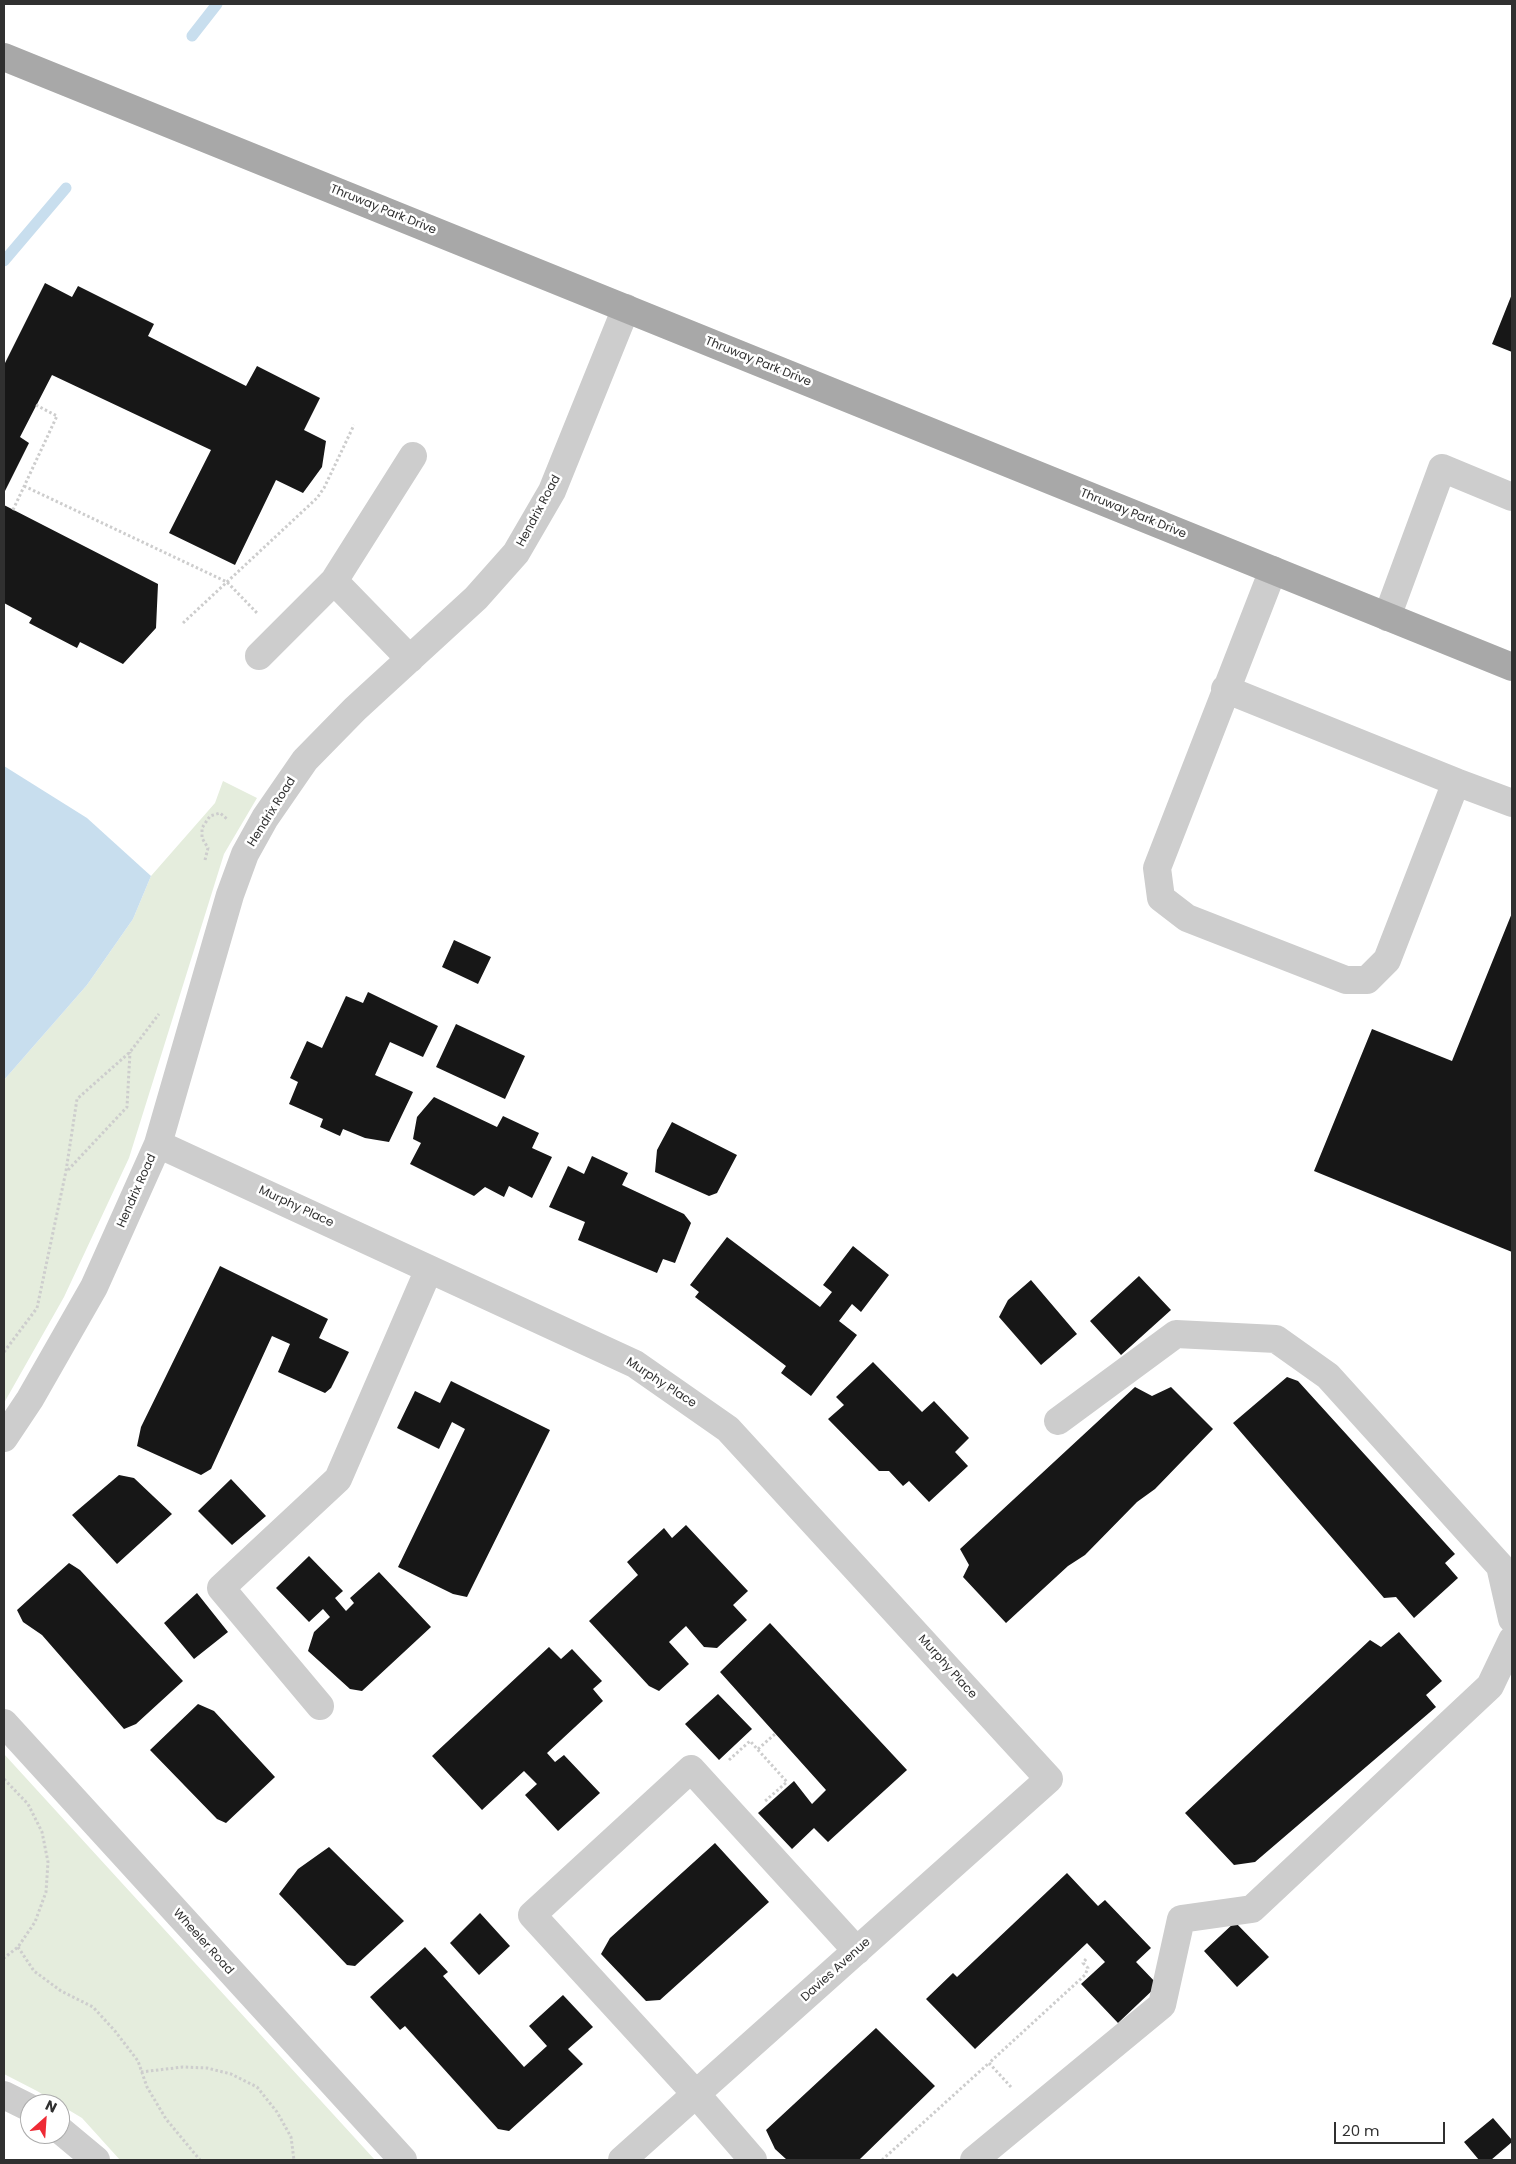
<!DOCTYPE html>
<style>
body{margin:0}
#map{position:relative;width:1516px;height:2164px;overflow:hidden;background:#fff;font-family:Poppins,sans-serif}
canvas{display:block}
.frame{position:absolute;inset:0;border:5px solid #303030;pointer-events:none}
.north{position:absolute;left:20px;top:2094px;width:50px;height:50px;box-sizing:border-box;background:#fff;border:1px solid #acacac;border-radius:50%;rotate:26deg;font-size:14px;font-weight:700;line-height:20px;text-align:center;color:#303030}
.north::after{content:'';display:block;margin:auto;width:18px;height:22px;background:#ee2a35;clip-path:polygon(50% 0,100% 100%,50% 72%,0 100%)}
.scale{position:absolute;left:1334px;top:2122px;width:111px;height:22px;box-sizing:border-box;border:2px solid #303030;border-top:0;padding-left:6px;font-size:15px;line-height:18px;white-space:nowrap;color:#303030;-webkit-text-stroke:4px #fff;paint-order:stroke}
</style>
<div id="map">
<canvas width="1516" height="2164"></canvas>
<div class="frame"></div>
<div class="north">N</div>
<div class="scale">20 m</div>
</div>
<script>
const g = document.querySelector('canvas').getContext('2d');
g.lineJoin = 'round';
function fillPath(path, color) { g.fillStyle = color; g.fill(path, 'evenodd'); }
const poly = rows => new Path2D(rows.map(r => 'M' + r).join(''));
function trace(path, color, width, dash) { g.strokeStyle = color; g.lineWidth = width; g.lineCap = dash ? 'butt' : 'round'; g.setLineDash(dash || []); g.stroke(path); }
function drawText(font, color, halo, rows, align = 'center') {
  g.font = font + ' Poppins,sans-serif'; g.lineWidth = 5; g.setLineDash([]); g.textBaseline = 'middle'; g.strokeStyle = halo; g.fillStyle = color; for (const [text, x, y, turn = 0] of rows) {
    g.save(); g.translate(x, y); g.rotate((+turn || 0) * Math.PI / 180); g.textAlign = isNaN(turn) ? turn : align; if (halo) g.strokeText(text, 0, 0); g.fillText(text, 0, 0); g.restore();
  }
}
const green = poly([
 [223,781,257,798,224,854,129,1158,64,1297,4,1403,4,1080,87,985,133,919,151,876,215,803],
 [4,1754,375,2160,120,2160,82,2118,37,2091,4,2074]
]);
const water = poly([
 [4,766,87,818,151,876,133,919,87,985,4,1080]
]);
const stream = poly([
 [192,36,217,4],
 [4,261,66,188]
]);
const building = poly([
 [45,283,72,297,78,286,154,324,148,336,246,386,257,366,320,398,304,430,326,441,322,467,303,493,276,480,235,565,169,533,211,450,52,375,20,437,29,443,4,493,4,365],
 [1512,294,1512,352,1492,344],
 [4,505,158,584,156,628,123,664,80,642,77,648,29,623,32,618,4,603],
 [1512,913,1512,1252,1314,1171,1372,1029,1452,1061],
 [454,940,491,957,478,984,442,967],
 [368,992,438,1026,423,1057,390,1042,375,1075,413,1092,389,1142,365,1138,343,1129,340,1136,320,1127,323,1119,289,1104,298,1082,290,1078,307,1041,322,1048,346,996,363,1003],
 [456,1024,525,1056,505,1099,436,1067],
 [434,1097,497,1127,503,1116,539,1133,532,1148,552,1157,532,1198,509,1186,504,1197,485,1187,474,1196,410,1164,421,1143,413,1139,417,1117],
 [672,1122,737,1155,717,1193,709,1196,655,1172,657,1150],
 [592,1156,628,1173,622,1185,684,1214,691,1223,675,1263,663,1259,657,1273,578,1240,585,1222,549,1207,568,1166,584,1174],
 [727,1237,820,1307,832,1292,823,1285,853,1246,889,1275,861,1312,852,1304,839,1321,857,1335,811,1396,781,1373,786,1366,695,1297,699,1292,690,1285],
 [220,1266,328,1319,319,1338,349,1352,331,1388,325,1393,278,1372,290,1344,272,1336,211,1469,201,1475,137,1446,141,1427],
 [1139,1276,1171,1310,1121,1355,1090,1321],
 [1031,1280,1077,1334,1041,1365,999,1317,1008,1300],
 [873,1362,922,1412,934,1401,969,1438,955,1452,968,1466,929,1502,909,1481,903,1486,889,1471,879,1471,828,1419,844,1405,836,1397],
 [1287,1377,1298,1381,1455,1554,1445,1563,1458,1578,1414,1618,1396,1597,1384,1598,1233,1423],
 [451,1381,550,1430,467,1597,453,1594,398,1567,465,1429,452,1422,439,1449,397,1428,415,1391,440,1403],
 [1135,1387,1152,1396,1171,1387,1213,1429,1155,1489,1137,1502,1085,1555,1068,1566,1006,1623,963,1577,969,1565,960,1549],
 [119,1475,134,1478,172,1514,117,1564,72,1515],
 [231,1479,266,1516,232,1545,198,1511],
 [686,1525,748,1591,733,1605,747,1620,717,1648,704,1647,686,1626,669,1642,689,1664,659,1691,649,1686,589,1621,638,1575,627,1562,664,1528,672,1538],
 [309,1556,343,1591,335,1598,346,1611,354,1603,350,1598,379,1572,431,1627,362,1691,350,1689,308,1651,314,1632,330,1617,323,1609,309,1622,276,1588],
 [69,1563,80,1570,183,1681,136,1724,124,1729,42,1635,23,1622,17,1610],
 [197,1593,228,1632,194,1659,164,1623],
 [770,1623,907,1770,828,1842,814,1828,792,1849,758,1813,794,1781,812,1804,826,1790,720,1672],
 [1399,1632,1442,1681,1426,1695,1436,1707,1255,1862,1234,1865,1185,1813,1370,1640,1381,1647],
 [549,1647,561,1659,572,1649,602,1681,593,1689,603,1701,547,1753,555,1762,564,1755,600,1793,558,1831,525,1795,537,1784,524,1771,482,1810,432,1756],
 [718,1694,752,1729,719,1760,685,1724],
 [198,1704,214,1711,275,1777,226,1823,217,1819,150,1750],
 [715,1843,769,1902,660,2000,646,2001,601,1954,610,1938],
 [329,1847,404,1921,355,1966,347,1965,279,1894,298,1869],
 [1067,1873,1098,1906,1105,1900,1151,1948,1136,1962,1158,1985,1118,2023,1081,1984,1105,1962,1087,1943,975,2049,926,1999,953,1973,957,1977],
 [480,1913,510,1946,479,1975,450,1943],
 [1235,1922,1269,1957,1237,1987,1204,1951],
 [425,1947,448,1972,443,1976,524,2067,547,2046,529,2026,563,1995,593,2027,568,2049,583,2064,509,2131,498,2129,405,2026,400,2030,370,1997],
 [876,2028,935,2086,859,2160,787,2160,775,2149,766,2130],
 [1493,2118,1512,2140,1512,2142,1491,2160,1479,2160,1464,2142]
]);
const path = poly([
 [24,486,227,582,257,613],
 [13,510,57,416,36,405],
 [183,623,317,498,324,488,354,425],
 [205,860,208,848,202,838,202,828,210,816,220,813,227,819],
 [68,1170,127,1107,130,1052],
 [4,1352,37,1308,66,1171,77,1099,130,1052,159,1014],
 [758,1749,775,1734],
 [729,1760,750,1741,787,1782,764,1802],
 [4,1779,28,1804,42,1832,48,1862,46,1892,35,1922,18,1947,4,1958],
 [18,1947,34,1971,61,1991,93,2007,115,2031,138,2061,147,2087,166,2119,200,2160],
 [141,2072,183,2067,207,2068,231,2074,257,2087,277,2112,291,2137,294,2160],
 [1011,2087,989,2063,1085,1975,1088,1968,1083,1963,1086,1959],
 [882,2160,989,2063]
]);
const minor = poly([
 [1273,570,1157,868,1161,898,1187,918,1346,980,1367,980,1387,960,1456,782,1512,803],
 [1387,617,1442,468,1512,497],
 [259,656,334,581],
 [410,659,334,581,413,456],
 [1225,689,1456,782],
 [158,1144,635,1364,728,1429,1049,1779,622,2160],
 [1058,1421,1176,1334,1276,1339,1328,1376,1500,1566,1512,1619],
 [4,1438,30,1399,94,1287,158,1144,230,895,245,854,265,818,305,760,355,709,476,598,516,553,552,491,626,308],
 [320,1706,221,1588,338,1479,429,1269],
 [4,1723,403,2160],
 [4,2095,30,2108],
 [60,2130,96,2160],
 [753,2160,696,2094,532,1915,691,1769,857,1951],
 [974,2160,1162,2005,1181,1919,1252,1909,1490,1686,1512,1640]
]);
const major = poly([
 [4,57,1512,667]
]);
const streetNames = [
 ["Thruway Park Drive",383,210,22],
 ["Thruway Park Drive",758,362,22],
 ["Hendrix Road",539,511,-62],
 ["Thruway Park Drive",1133,514,22],
 ["Hendrix Road",272,812,-58],
 ["Hendrix Road",137,1191,-66],
 ["Murphy Place",296,1207,25],
 ["Murphy Place",661,1383,33],
 ["Murphy Place",947,1667,48],
 ["Wheeler Road",203,1942,48],
 ["Davies Avenue",836,1970,-42]
];
fillPath(green, '#e5eddd');
fillPath(water, '#c8deee');
trace(stream, '#c8deee', 11);
fillPath(building, '#171717');
trace(path, '#cdcdcd', 3, [2.5, 2.5]);
trace(minor, '#cdcdcd', 28);
trace(major, '#a8a8a8', 28);
drawText('12px', '#303030', '#fff', streetNames);
</script>
